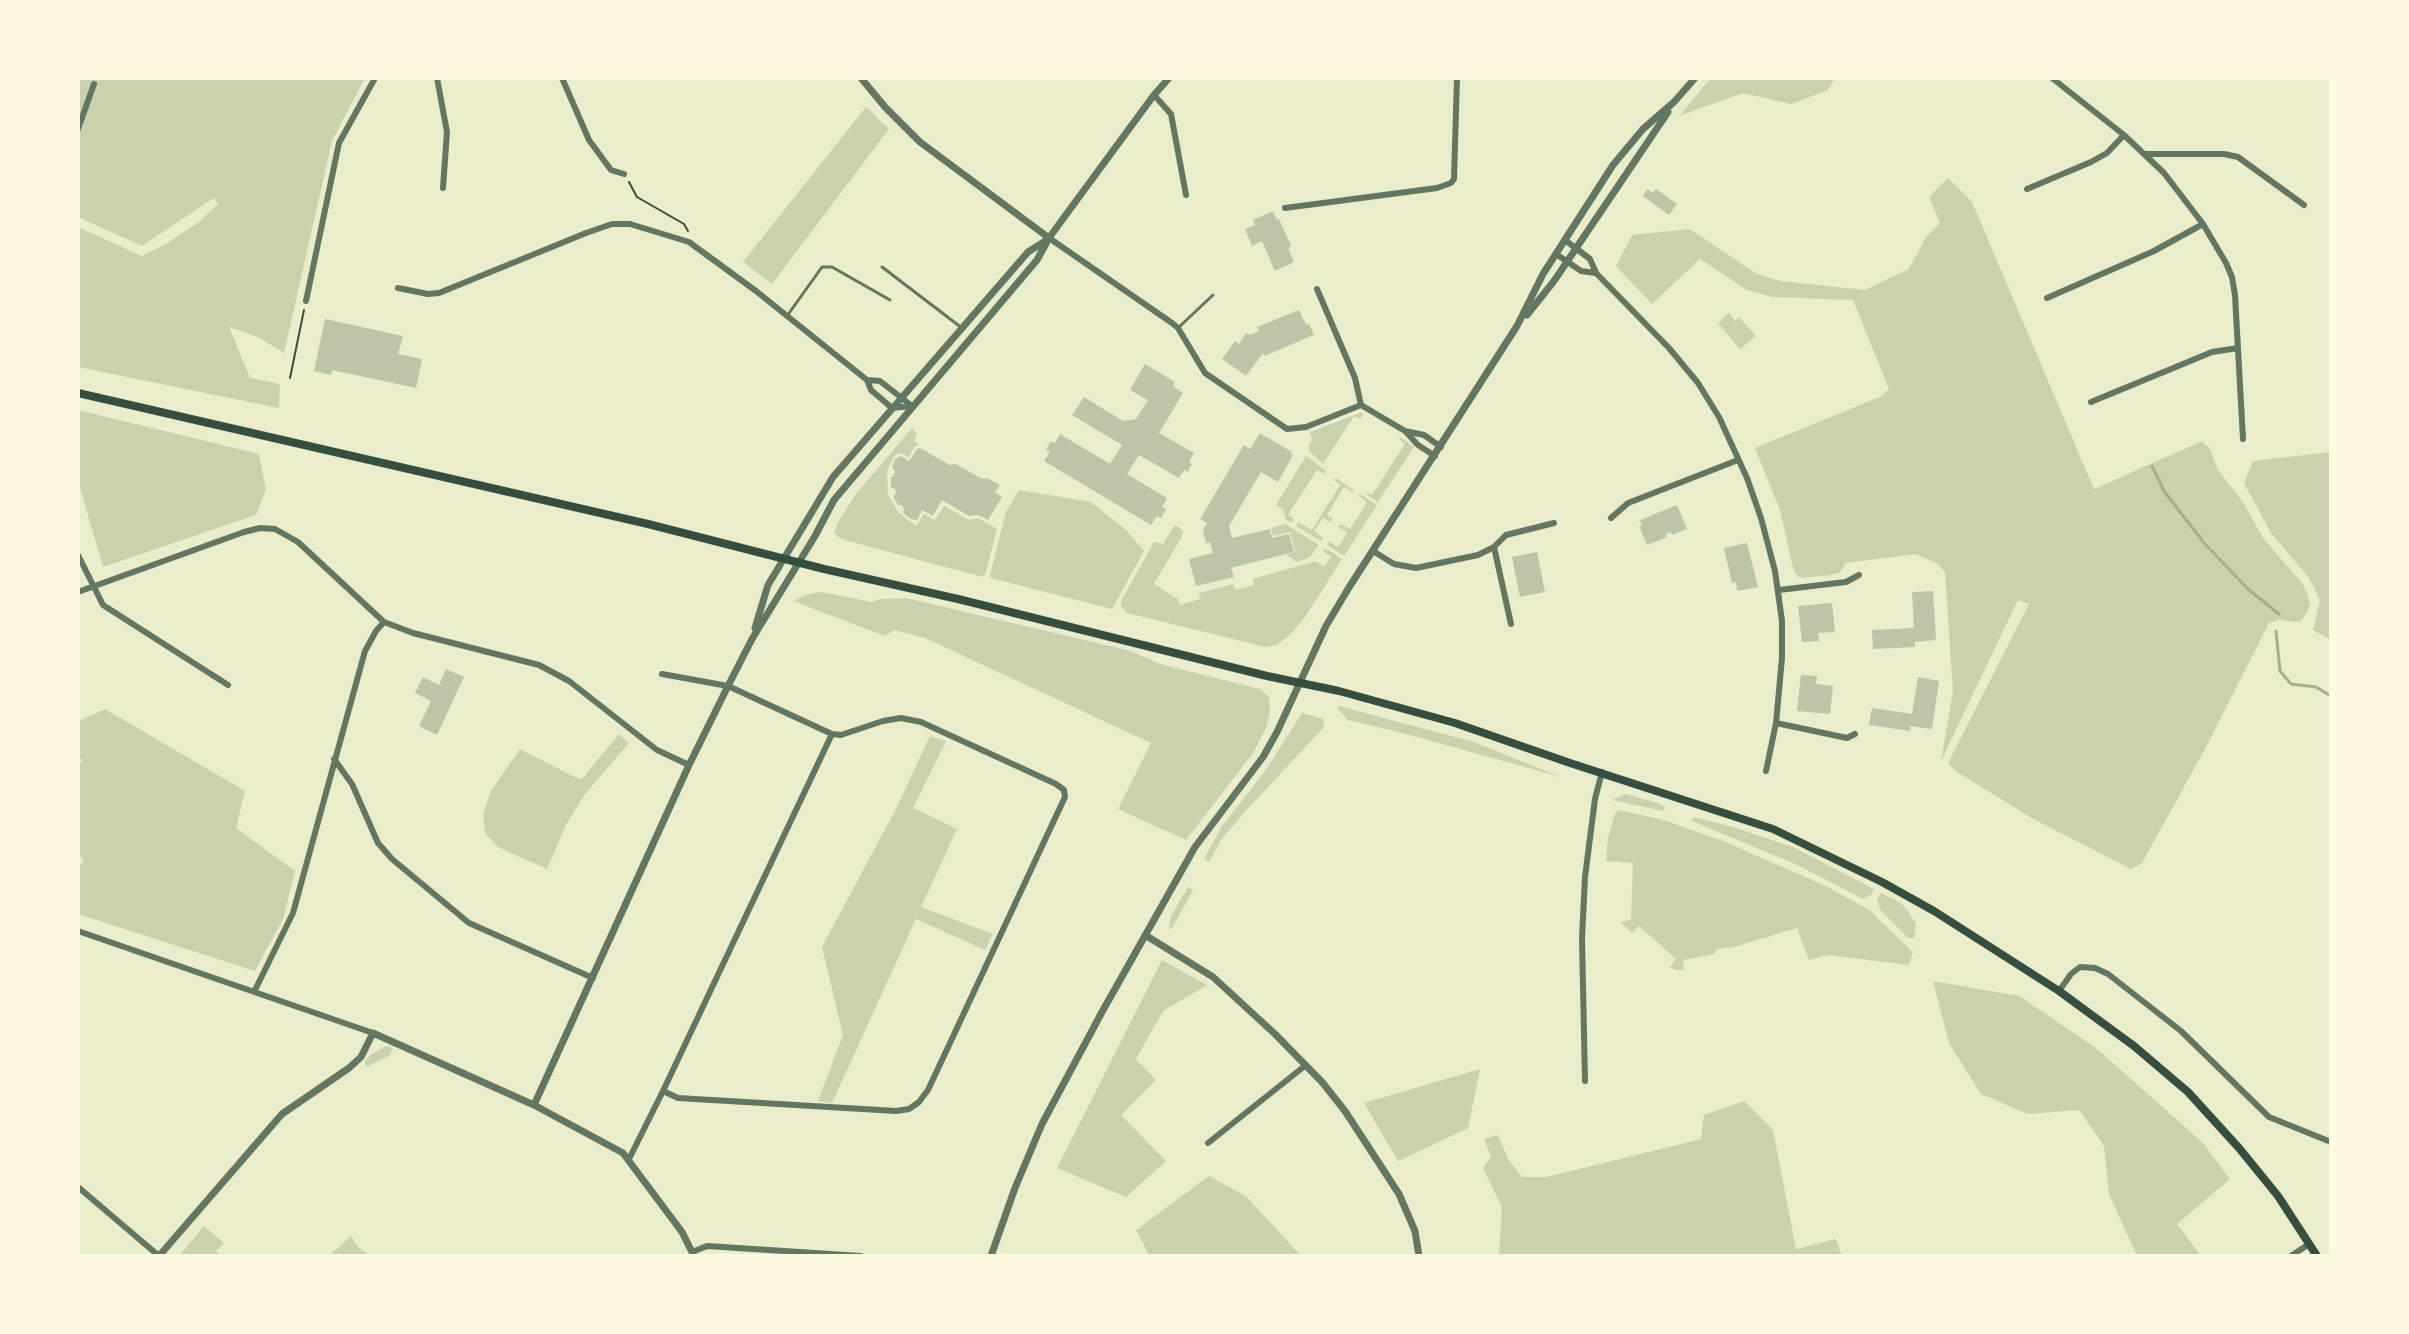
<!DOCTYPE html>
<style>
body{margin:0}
#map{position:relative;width:2409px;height:1334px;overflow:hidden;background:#e9edc9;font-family:Lato,sans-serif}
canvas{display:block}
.frame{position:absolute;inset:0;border:80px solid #fefae0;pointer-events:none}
</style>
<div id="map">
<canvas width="2409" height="1334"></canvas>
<div class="frame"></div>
</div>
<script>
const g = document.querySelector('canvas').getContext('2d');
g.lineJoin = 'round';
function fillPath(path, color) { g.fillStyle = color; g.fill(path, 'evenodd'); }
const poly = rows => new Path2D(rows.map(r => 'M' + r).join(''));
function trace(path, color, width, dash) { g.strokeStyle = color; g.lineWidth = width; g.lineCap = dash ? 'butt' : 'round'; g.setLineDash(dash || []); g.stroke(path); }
const green = poly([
 [78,78,365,78,332,141,284,353,258,337,229,327,250,378,280,384,279,408,78,367,78,227,142,256,166,244,200,221,218,204,214,198,142,246,78,217],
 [1711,78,1835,78,1828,90,1791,104,1743,93,1679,116],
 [866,107,889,129,772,284,743,262],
 [1948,178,1972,202,2094,489,2202,441,2210,449,2218,470,2243,502,2263,538,2302,583,2307,593,2310,604,2308,610,2301,621,2296,622,2279,620,2269,623,2206,747,2142,863,2131,869,2035,820,1957,772,1948,763,2029,604,2018,600,1941,761,1953,691,1945,572,1938,564,1916,554,1845,563,1841,572,1831,575,1800,578,1794,572,1780,510,1755,448,1882,396,1889,389,1853,300,1772,297,1747,290,1700,259,1652,304,1616,266,1632,235,1690,229,1757,274,1780,281,1865,290,1909,269,1926,237,1940,223,1929,197],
 [1729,313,1735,321,1739,317,1756,336,1740,349,1718,323],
 [78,410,259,454,266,490,256,515,103,567,78,481],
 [1360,413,1364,413,1360,419,1354,416,1323,464,1309,451,1308,448,1312,440,1310,432],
 [912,428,917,434,914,441,919,445,914,447,909,457,901,453,894,456,887,472,888,494,898,512,916,526,924,514,935,520,944,506,969,520,978,518,997,529,986,572,983,577,848,541,838,537,834,532,840,519,856,494],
 [1400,437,1414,447,1378,502,1364,493,1372,495,1405,444,1399,439],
 [2331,452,2331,640,2313,630,2320,600,2309,578,2271,533,2244,483,2253,461],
 [1306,456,1326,471,1324,474,1317,470,1288,515,1294,519,1292,523,1286,520,1283,510,1276,505],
 [1336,478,1354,490,1352,492,1344,487,1327,515,1333,519,1330,522,1323,518,1314,531,1323,538,1321,541,1296,526,1298,522,1312,530,1340,485,1334,480],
 [1019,490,1091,502,1126,530,1144,551,1112,609,991,578,990,575,1006,512],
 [1360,494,1377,505,1344,556,1327,545,1329,541,1338,547,1347,533,1338,527,1341,524,1350,529,1367,502,1359,496],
 [1285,524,1319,545,1310,557,1298,562,1286,555,1295,552,1290,532,1273,536,1271,528],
 [1175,525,1183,531,1182,536,1154,584,1178,599,1180,605,1200,599,1199,593,1233,584,1235,590,1254,585,1253,579,1316,561,1324,567,1331,557,1323,551,1325,548,1342,559,1307,614,1292,633,1277,645,1266,647,1127,613,1121,606,1121,601,1154,542,1163,544],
 [821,592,872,602,881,599,906,598,1131,651,1160,664,1260,689,1269,697,1270,712,1266,728,1253,753,1186,840,1118,809,1151,743,925,638,894,630,885,636,793,601,805,595],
 [1339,706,1474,742,1561,777,1399,732,1348,720,1338,709],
 [105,709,245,791,236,828,295,871,283,919,255,971,78,914,78,866,84,862,78,852,78,764,82,762,78,752,78,721],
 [1302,713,1323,719,1324,727,1241,816,1221,840,1209,862,1204,859,1222,826,1266,770],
 [619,734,629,743,585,794,566,825,547,869,498,847,485,833,483,814,491,791,520,749,581,780],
 [930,736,946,741,913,808,957,829,921,907,993,934,985,950,916,919,832,1103,818,1101,843,1035,822,947,897,807],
 [1626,794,1657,803,1665,807,1663,811,1612,800],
 [1619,810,1664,820,1723,841,1826,886,1869,910,1913,952,1909,965,1828,955,1809,960,1797,928,1734,947,1717,949,1714,954,1683,960,1684,970,1675,970,1670,967,1676,959,1639,926,1632,933,1620,922,1631,920,1633,863,1606,861,1608,838,1615,814],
 [1693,817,1733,827,1793,847,1874,889,1871,895,1863,899,1795,864,1692,821],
 [1188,887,1193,890,1171,930,1169,927,1170,918],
 [1881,893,1901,903,1908,911,1916,924,1914,938,1908,938,1881,911,1877,900],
 [1162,960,1207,985,1163,1011,1136,1059,1156,1080,1121,1115,1166,1161,1126,1197,1057,1168],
 [1933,981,2019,996,2096,1048,2203,1143,2230,1179,2177,1224,2201,1256,2137,1256,2109,1194,2104,1146,2079,1110,2028,1114,1981,1094,1949,1043],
 [386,1046,393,1048,389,1056,366,1067,365,1062,369,1056],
 [1480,1069,1468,1128,1398,1161,1364,1103],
 [1744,1101,1773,1130,1796,1249,1836,1239,1842,1256,1499,1256,1502,1207,1483,1168,1491,1157,1484,1139,1498,1135,1508,1159,1522,1177,1547,1177,1701,1139,1704,1115],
 [1209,1176,1246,1196,1301,1256,1147,1256,1148,1253,1136,1230],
 [204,1226,224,1243,216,1251,221,1256,179,1256],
 [351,1236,356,1245,370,1256,329,1256]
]);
const stream = poly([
 [2152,466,2164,491,2204,543,2248,589,2279,614],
 [2276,631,2280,671,2291,684,2316,687,2331,696]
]);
const building = poly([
 [1647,189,1653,193,1656,189,1677,204,1669,215,1643,196],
 [1273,211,1277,220,1279,219,1291,246,1288,248,1294,262,1275,271,1262,241,1252,246,1245,229,1255,225,1253,220],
 [1299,310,1306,325,1309,324,1314,335,1264,356,1263,353,1246,376,1222,359,1235,341,1239,344,1246,333,1250,335,1259,331,1257,327],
 [325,319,403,336,398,354,422,359,416,388,332,370,331,375,314,371],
 [1145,364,1175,382,1173,386,1183,393,1159,433,1194,453,1189,462,1192,464,1188,472,1184,470,1179,478,1139,455,1127,474,1167,498,1162,507,1166,509,1161,518,1157,516,1151,525,1044,461,1050,452,1046,450,1051,441,1055,443,1060,434,1110,464,1122,445,1072,415,1084,397,1123,421,1136,419,1148,400,1130,390],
 [1260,433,1292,452,1291,454,1293,455,1278,482,1261,472,1229,526,1232,538,1270,529,1272,538,1289,534,1294,552,1231,568,1234,577,1196,586,1189,559,1213,553,1210,542,1206,543,1203,530,1207,523,1200,519,1244,445,1250,449],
 [920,448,950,465,956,464,982,479,987,478,1000,485,995,492,1002,497,988,520,978,515,969,516,942,500,933,516,922,510,917,520,911,519,903,513,904,509,902,505,898,505,893,496,896,494,895,489,891,487,891,477,894,476,895,471,892,468,895,459,901,456,909,461,917,449],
 [1677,505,1687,529,1672,535,1671,532,1666,534,1667,537,1647,545,1639,526,1642,525,1640,520],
 [1747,543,1758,587,1737,591,1736,582,1732,583,1724,548],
 [1537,552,1545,592,1520,597,1512,557],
 [1933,591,1936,640,1915,642,1915,647,1873,649,1872,630,1914,628,1912,592],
 [1832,603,1835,632,1818,633,1819,641,1802,642,1798,606],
 [446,669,464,677,437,735,419,726,431,701,415,693,423,677,439,685],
 [1801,675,1817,676,1816,684,1833,686,1830,714,1797,711],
 [1918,677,1939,681,1932,729,1910,726,1910,731,1869,725,1872,708,1912,714]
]);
const path = poly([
 [629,182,637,197,684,224,688,231],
 [290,378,304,310]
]);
const service = poly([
 [882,267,962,328],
 [787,316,822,267,832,267,890,300],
 [1178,328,1213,295]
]);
const minor = poly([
 [437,78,447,132,443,188],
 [562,78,589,140,611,170,624,174],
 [2052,78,2124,135,2164,173,2203,224,2226,263,2232,277,2235,295,2243,439],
 [1154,95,1171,114,1186,195],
 [78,129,94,84],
 [2145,154,2224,154,2238,157,2304,205],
 [2027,189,2091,162,2107,153,2124,135],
 [1285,208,1437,188,1451,183,1454,179,1457,78],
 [1049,238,1172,323,1178,328,1205,373,1287,429,1306,427,1361,405,1405,431,1424,435,1441,447],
 [1565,240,1590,259,1596,273,1669,348,1698,383,1719,417,1747,478,1761,518,1775,571,1782,621,1782,658,1776,723,1766,771],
 [1556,254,1581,271,1596,273],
 [398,288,428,294,439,293,586,233,612,224,630,224,689,242,756,291,867,380,871,390,892,408,912,406],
 [1317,289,1355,378,1361,405],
 [2047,298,2154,251,2203,224],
 [306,301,339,143,375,78],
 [867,380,880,381,912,406],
 [2091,402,2212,352,2238,348],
 [1405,431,1418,445,1435,456],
 [1611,518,1628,503,1738,460],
 [1494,547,1511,624],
 [1373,551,1394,564,1416,568,1478,555,1494,547,1506,535,1554,523],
 [78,555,103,605,228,685],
 [1779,590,1846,582,1859,575],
 [78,592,244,532,260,528,275,529,298,542,384,622,413,633,539,665,569,681,657,750,689,765],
 [662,674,728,686,832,734,841,735,883,721,901,718,921,722,1056,784,1064,790,1065,797,928,1090,919,1102,909,1109,896,1111,678,1098,663,1091],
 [1776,723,1847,738,1855,734],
 [334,759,352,784,378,843,392,859,469,923,593,978],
 [78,931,373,1033],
 [255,990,293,913,365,651,376,631,384,622],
 [2059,991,2071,974,2080,967,2095,968,2108,974,2181,1031,2269,1117,2331,1142],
 [1585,1081,1582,938,1585,877,1595,799,1602,772],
 [1208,1143,1306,1065],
 [629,1159,663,1091,832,734],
 [78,1187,159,1256],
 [692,1252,707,1246,861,1256],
 [2291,1256,2309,1244]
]);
const tertiary = poly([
 [861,78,885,107,920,142,1049,238],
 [1527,315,1554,281,1668,112],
 [755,628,768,585,833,477,1028,252,1047,240],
 [1145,935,1213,977,1275,1034,1322,1082,1345,1111,1399,1194,1415,1231,1419,1256],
 [534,1105,689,765,728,686,752,639,815,536,834,500,1037,260,1049,238,1065,216,1154,95,1169,78],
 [159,1256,282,1114,349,1068,361,1057,373,1033,534,1105,623,1153,682,1232,694,1256],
 [991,1256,1015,1188,1042,1124,1102,1012,1195,847,1263,757,1277,732,1326,626,1348,589,1517,326,1543,274,1613,165,1643,129,1674,102,1695,78]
]);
const secondary = poly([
 [78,393,648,524,824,569,958,599,1267,676,1339,691,1455,723,1570,763,1773,829,1882,882,1934,911,2059,991,2134,1046,2188,1092,2239,1148,2278,1196,2317,1256]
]);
fillPath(green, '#cad2ad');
trace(stream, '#a3b18a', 3);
fillPath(building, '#bcc5a7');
trace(path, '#344e41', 2);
trace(service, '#617663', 3);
trace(minor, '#617663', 6);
trace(tertiary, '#617663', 7);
trace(secondary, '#344e41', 8);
</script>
